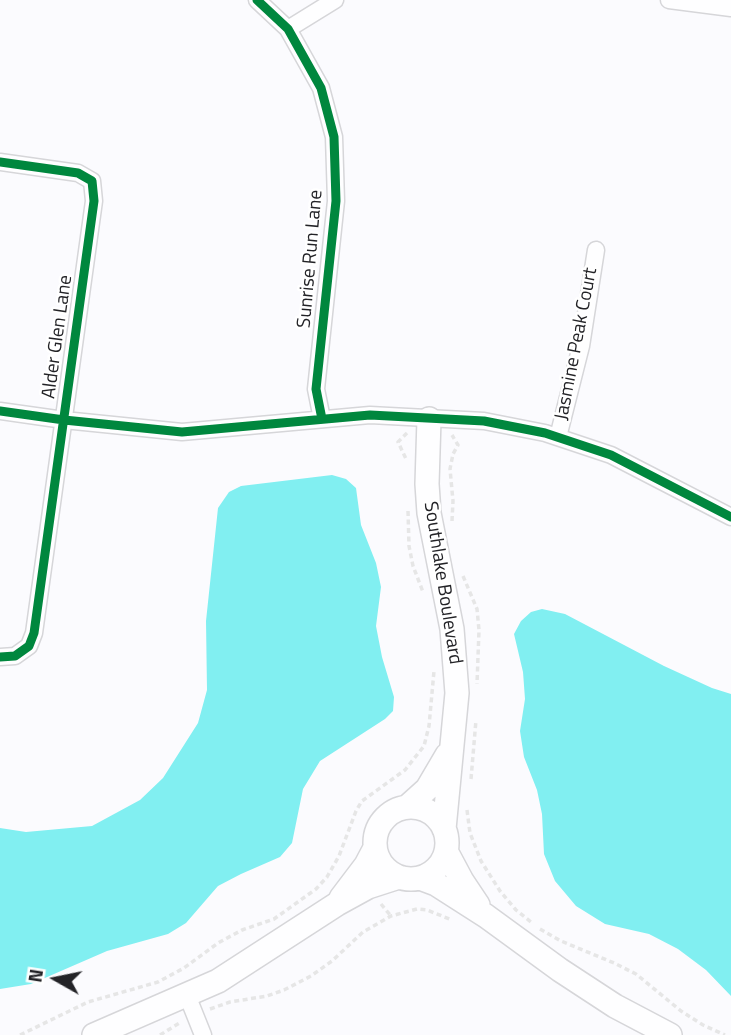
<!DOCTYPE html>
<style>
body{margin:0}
#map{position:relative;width:731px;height:1035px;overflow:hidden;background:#fbfbfe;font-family:"Titillium Web",sans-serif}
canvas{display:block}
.north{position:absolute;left:21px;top:944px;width:70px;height:70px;-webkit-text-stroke:5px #fff;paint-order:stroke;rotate:279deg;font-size:19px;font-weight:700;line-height:28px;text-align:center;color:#232327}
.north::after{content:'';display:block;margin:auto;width:24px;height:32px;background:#232327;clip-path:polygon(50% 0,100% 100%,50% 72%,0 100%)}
</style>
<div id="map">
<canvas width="731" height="1035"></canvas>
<div class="north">N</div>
</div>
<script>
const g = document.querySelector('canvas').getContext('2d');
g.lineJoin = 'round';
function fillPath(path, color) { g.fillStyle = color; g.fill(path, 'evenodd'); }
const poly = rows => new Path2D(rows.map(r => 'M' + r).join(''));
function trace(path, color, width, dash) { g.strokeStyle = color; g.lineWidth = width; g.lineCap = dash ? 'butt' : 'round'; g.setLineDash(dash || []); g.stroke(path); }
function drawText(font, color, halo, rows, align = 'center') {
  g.font = font + ' "Titillium Web",sans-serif'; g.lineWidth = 5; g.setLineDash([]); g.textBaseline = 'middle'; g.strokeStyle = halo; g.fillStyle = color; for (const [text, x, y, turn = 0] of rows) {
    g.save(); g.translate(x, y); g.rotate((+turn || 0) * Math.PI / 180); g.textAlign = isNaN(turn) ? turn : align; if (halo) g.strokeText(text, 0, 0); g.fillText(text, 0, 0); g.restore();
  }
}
const water = poly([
 [332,475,346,479,356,488,361,525,376,563,381,587,376,626,382,657,394,697,393,711,385,719,320,761,303,789,292,843,280,857,241,874,218,886,186,923,168,934,107,951,31,984,0,989,0,828,26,832,92,826,140,800,163,778,198,723,207,690,206,621,218,508,229,492,241,486],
 [542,609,565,614,664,666,712,688,731,694,731,996,706,970,678,949,649,934,605,924,576,906,555,881,544,854,542,814,537,790,524,757,520,731,525,699,523,672,514,634,521,621,531,612]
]);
const path = poly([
 [407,433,398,442,407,461],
 [408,511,409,546,413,566,423,592],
 [452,521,453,501,450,469,453,454,458,445,452,435],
 [463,576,477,609,479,630,477,684],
 [471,779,476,720],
 [467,810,470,833,481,861,500,891,516,910,531,922],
 [381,904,391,916],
 [540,929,561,941,614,963,636,974,681,1011,703,1025,725,1035],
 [210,1009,230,1002,267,996,284,990,311,976,332,961,363,932,391,916,417,909,427,910,452,920],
 [20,1035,88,1002,158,982,184,968,218,943,242,930,274,919,316,889,327,877,339,856,356,811,362,801,405,770,424,746,429,726,434,671],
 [160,1035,181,1022]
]);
const street = poly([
 [257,0,288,29,321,88,334,137,336,201,316,389,322,419],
 [669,0,731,8],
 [288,29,335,0],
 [0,162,78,173,92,181,94,201,34,633,29,646,15,656,0,657],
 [0,411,64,420,182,432,370,415,484,421,545,433,611,455,731,517],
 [558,437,581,346,596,250],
 [187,995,203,1035]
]);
const secondary = poly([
 [429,419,427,484,429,513,452,629,457,693,444,829],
 [407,807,427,789,447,755],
 '375 843a36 36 0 1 1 72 0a36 36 0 1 1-72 0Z',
 [446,851,462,881,478,905],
 [420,878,436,884,486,916,560,970,615,1006,670,1035],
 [341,898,366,865,375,848],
 [94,1035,218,981,337,904,368,887,399,877]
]);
const cycleway = poly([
 [257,0,288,29,321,88,334,137,336,201,316,389,322,419],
 [0,162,78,173,92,181,94,201,34,633,29,646,15,656,0,657],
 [0,411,64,420,182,432,370,415,484,421,545,433,611,455,731,517]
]);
const streetNames = [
 ["Sunrise Run Lane",311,259,-85],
 ["Alder Glen Lane",58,337,-82],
 ["Jasmine Peak Court",577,344,-79],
 ["Southlake Boulevard",442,583,81]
];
fillPath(water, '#81eff1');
trace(street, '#d6d6d9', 19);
trace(secondary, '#d6d6d9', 26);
trace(path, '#e6e6e6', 3.5, [5, 3.5]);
trace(street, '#fefeff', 16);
trace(secondary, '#fefeff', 23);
trace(cycleway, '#00873e', 9);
drawText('19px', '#232327', '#fff', streetNames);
</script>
